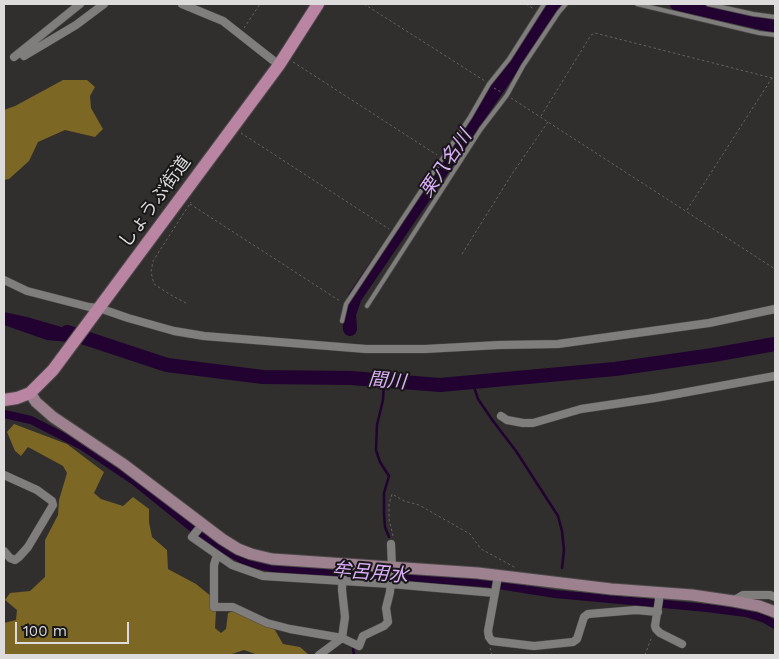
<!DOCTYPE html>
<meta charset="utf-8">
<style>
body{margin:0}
#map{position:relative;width:779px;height:659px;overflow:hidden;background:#312e2e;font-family:"Work Sans",sans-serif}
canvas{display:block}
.frame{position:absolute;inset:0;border:5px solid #dddbdb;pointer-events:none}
.scale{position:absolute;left:15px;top:622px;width:114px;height:22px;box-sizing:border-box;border:2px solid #dddbdb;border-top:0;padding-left:6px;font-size:15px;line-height:18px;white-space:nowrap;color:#dddbdb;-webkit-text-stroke:4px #181717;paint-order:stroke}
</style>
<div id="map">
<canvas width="779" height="659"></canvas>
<div class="frame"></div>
<div class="scale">100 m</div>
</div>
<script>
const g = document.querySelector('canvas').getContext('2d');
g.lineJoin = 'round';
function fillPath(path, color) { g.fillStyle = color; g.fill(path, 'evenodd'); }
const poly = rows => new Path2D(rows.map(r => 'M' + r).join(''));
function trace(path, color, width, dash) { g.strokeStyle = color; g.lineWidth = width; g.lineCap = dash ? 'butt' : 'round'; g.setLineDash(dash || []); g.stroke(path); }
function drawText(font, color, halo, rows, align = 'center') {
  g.font = font + ' "Work Sans","Noto Sans JP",sans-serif'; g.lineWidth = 4; g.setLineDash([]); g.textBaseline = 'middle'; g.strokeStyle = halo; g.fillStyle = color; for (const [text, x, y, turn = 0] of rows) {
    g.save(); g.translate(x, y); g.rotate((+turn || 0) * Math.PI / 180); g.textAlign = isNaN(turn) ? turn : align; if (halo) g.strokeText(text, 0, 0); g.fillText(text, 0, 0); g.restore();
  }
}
const forest = poly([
 [63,80,87,80,95,87,90,96,91,108,103,129,95,137,65,130,38,142,29,161,9,179,4,180,4,110,15,106],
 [14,424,67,444,104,472,94,493,101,499,123,506,133,497,149,509,149,522,152,537,167,550,168,569,196,584,212,597,216,611,215,628,221,633,226,629,228,613,235,610,275,630,283,644,300,647,309,655,258,655,244,650,229,655,4,655,4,623,16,620,17,610,5,600,10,593,30,591,45,577,45,540,58,515,59,500,67,473,63,466,28,447,21,456,15,451,7,432]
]);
const water = poly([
 [4,312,27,317,75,331,68,342,47,340,4,325]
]);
const stream = poly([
 [384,381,383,400,377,425,376,450,380,462,389,476,384,493,384,514,385,527,389,537],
 [473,384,478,399,493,421,516,451,558,516,562,531,564,550,562,568],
 [353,648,354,655]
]);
const canal = poly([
 [4,414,31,420,82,446,134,481,207,540,243,560,258,565,278,569,486,583,555,594,707,608,746,613,765,619,775,625]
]);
const river = poly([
 [677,4,775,26],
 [350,329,349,314,355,297,555,4],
 [67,332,167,365,263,377,351,378,440,385,615,369,713,355,775,344]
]);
const path = poly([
 [364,4,485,81],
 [526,4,534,9],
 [244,28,260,4],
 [293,62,437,155],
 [494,88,501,92],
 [511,98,775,269],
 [541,116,591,35,595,33,772,78],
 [241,133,389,229],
 [190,204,340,301],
 [687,210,772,78,775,78],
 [462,254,512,174,548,122],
 [186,303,169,294,154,284,151,272,153,261,191,202],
 [393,536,389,519,389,504,392,494,404,501,419,505,470,534,481,549,516,568],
 [490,648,492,655],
 [645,655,652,636]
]);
const lane = poly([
 [637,4,759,33,775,35],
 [708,4,753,14,775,17],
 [367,306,481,129,507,95,523,66,559,12,566,4],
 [342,321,346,304,470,117,489,84,509,59,544,4]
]);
const street = poly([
 [182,4,223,21,279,65],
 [21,52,24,56,76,25,104,4],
 [14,57,80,4],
 [4,280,27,291,89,307,99,308,128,318,174,331,204,336,366,349,425,349,499,345,558,344,709,323,775,309],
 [501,416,507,420,523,423,533,423,581,409,655,398,775,376],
 [4,475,37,490,52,501,53,505,28,547,19,557,15,560,10,558,4,551],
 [202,525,192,537,232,565,263,576,391,584,495,593],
 [217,555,214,565,214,607,233,607,267,623,290,629,342,638,359,646,363,636,384,626,388,622,386,608,390,592,392,568,391,544],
 [498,576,488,631,489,637,492,641,534,646,573,642,577,639,584,617,588,614,636,610,658,612],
 [658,592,659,600,655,626,656,629,660,633,682,644],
 [733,601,743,595,770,595,775,597],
 [319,655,342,638,345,617,342,590,343,564]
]);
const secondary = poly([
 [30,393,36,402,53,417,123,464,222,539,238,549,251,554,272,559,478,573,611,589,692,595,733,601,759,606,775,612]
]);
const primary = poly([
 [4,400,17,398,30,393,53,370,279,65,318,4]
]);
const streetNames = [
 ["しょうぶ街道",155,202,-54]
];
const waterNames = [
 ["栗八名川",446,164,-56],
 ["間川",387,381,5],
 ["牟呂用水",370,573,5]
];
fillPath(forest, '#7c6725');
fillPath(water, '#210230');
trace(stream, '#210230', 2.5);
trace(canal, '#210230', 8);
trace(river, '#210230', 14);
trace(lane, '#4c4949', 5.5);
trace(street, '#4c4949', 9);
trace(secondary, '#4c4949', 13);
trace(primary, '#4c4949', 14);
trace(path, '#666363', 1, [2.5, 2.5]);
trace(lane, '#807d7d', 4);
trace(street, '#807d7d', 8);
trace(secondary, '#9d818f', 11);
trace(primary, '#ba85a2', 12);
drawText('18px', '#dddbdb', '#181717', streetNames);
drawText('italic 19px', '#dcadfb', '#181717', waterNames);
</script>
